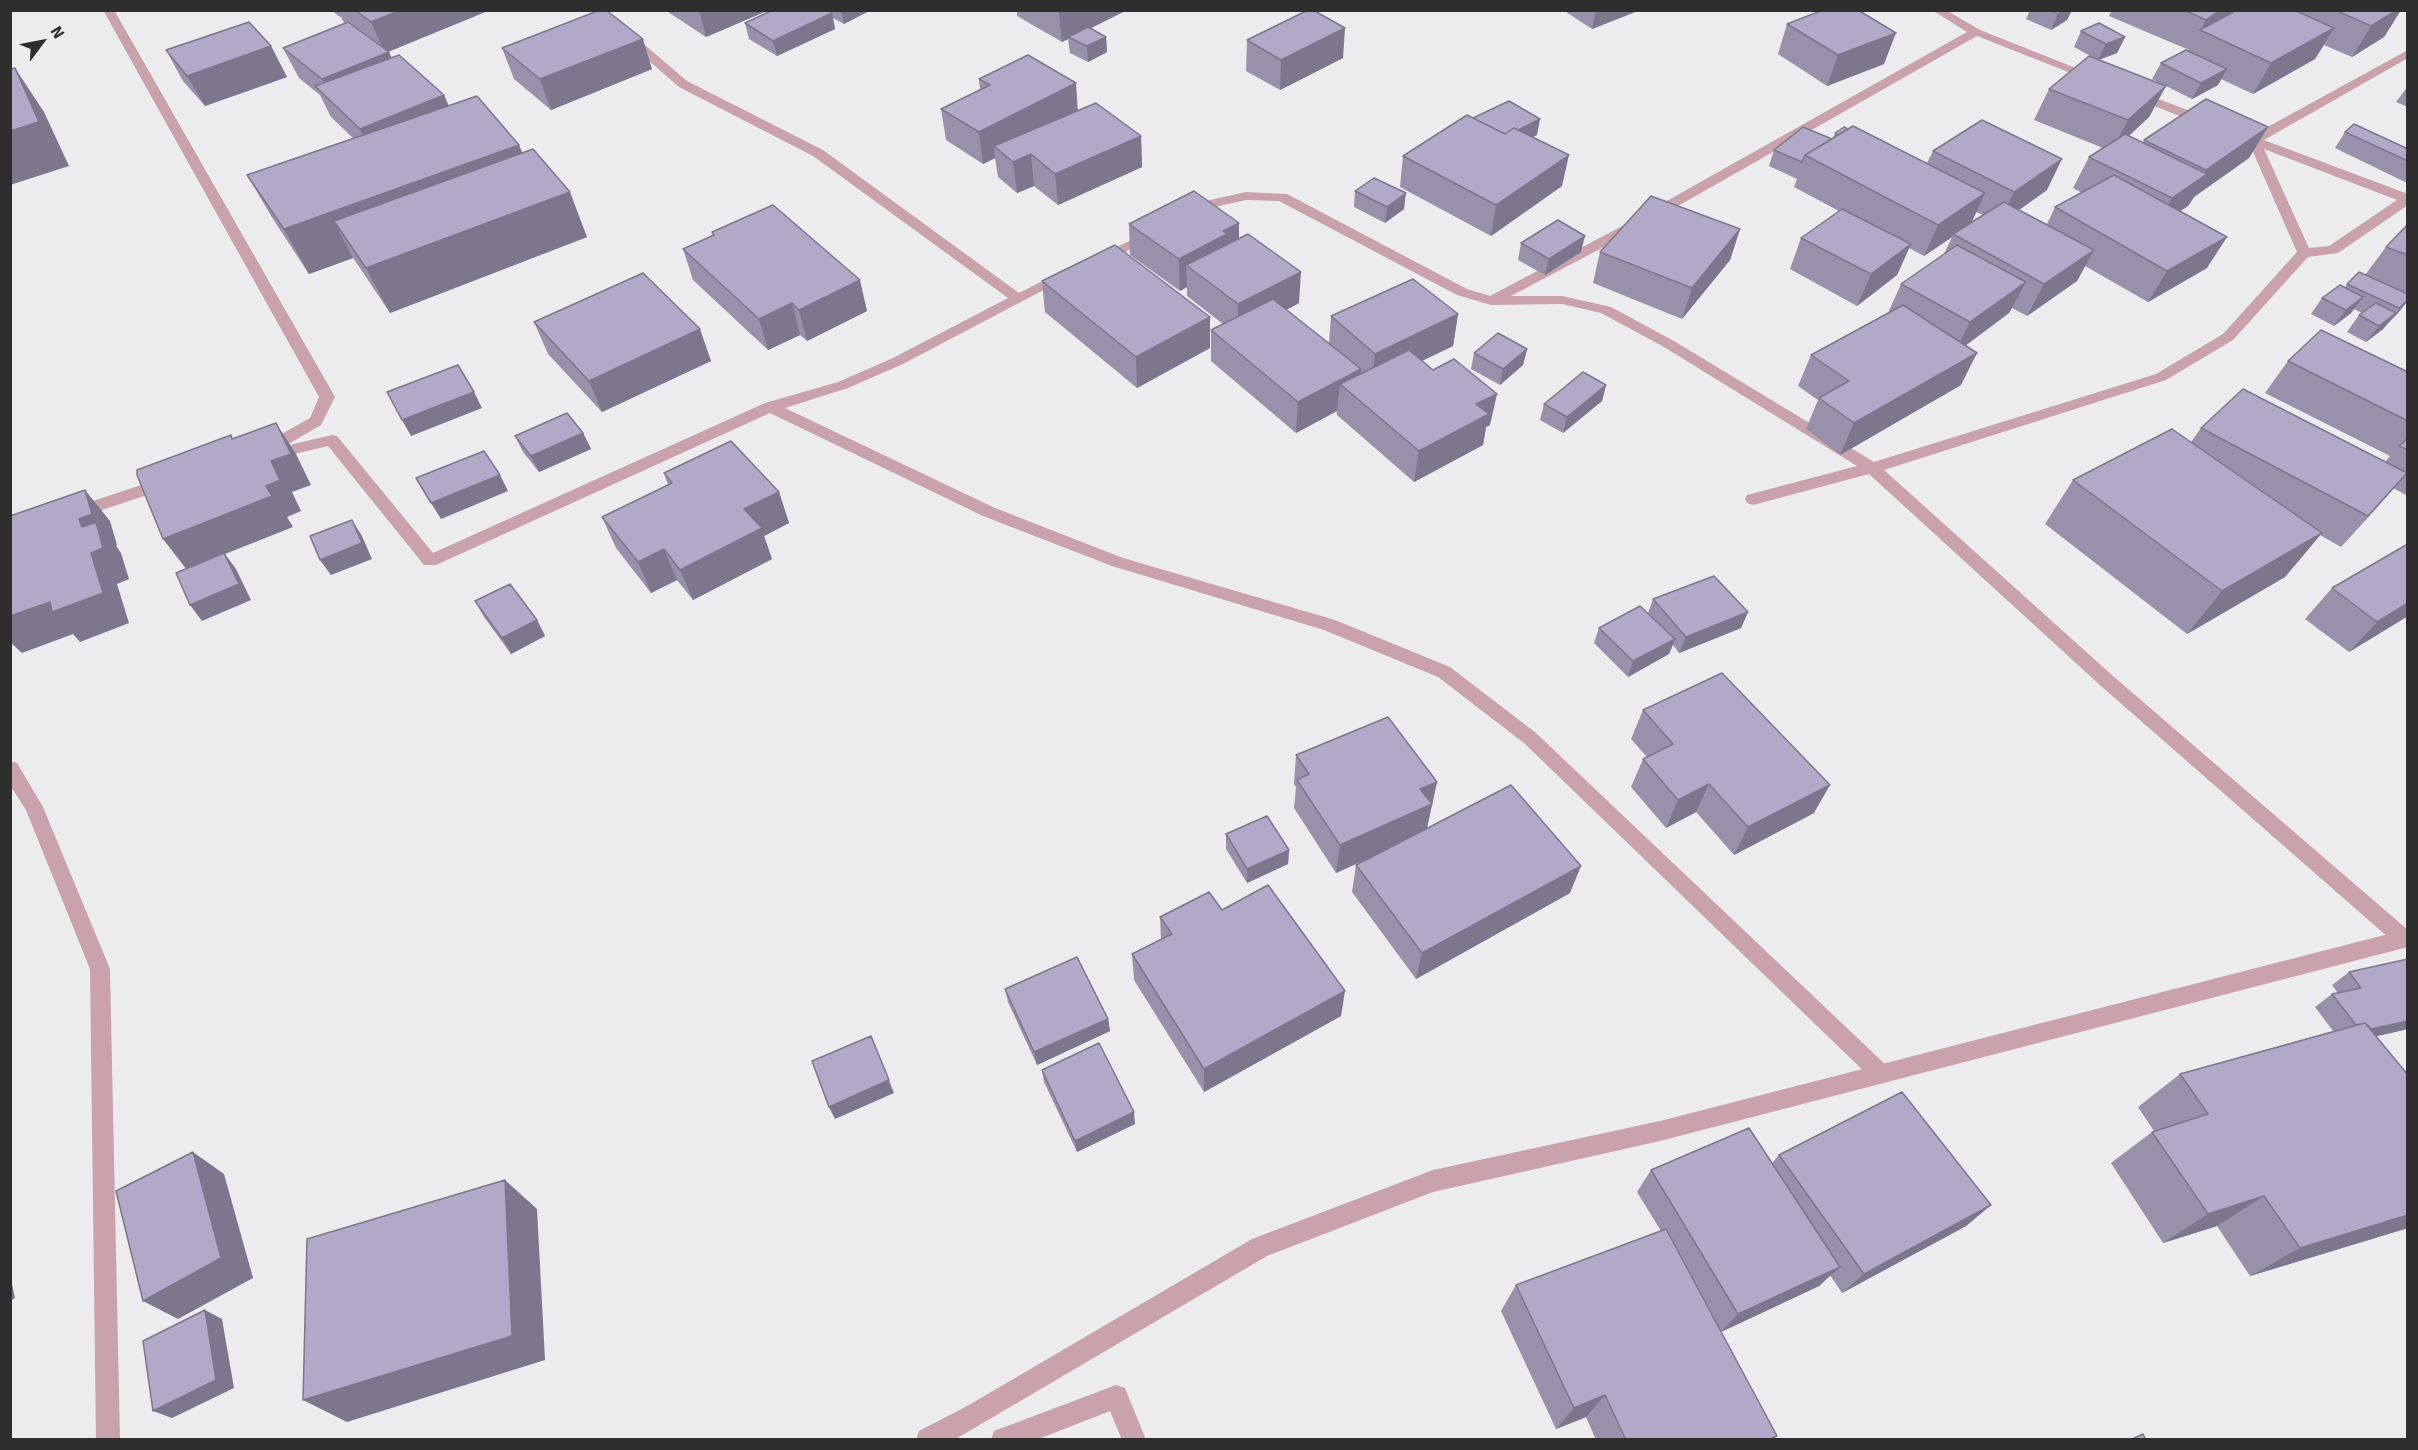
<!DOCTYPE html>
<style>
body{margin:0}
#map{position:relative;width:2418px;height:1450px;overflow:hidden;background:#ececee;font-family:Signika,sans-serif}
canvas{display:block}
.frame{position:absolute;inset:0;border:12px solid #2e2e2f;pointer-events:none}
.north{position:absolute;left:12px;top:12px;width:60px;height:60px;-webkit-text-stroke:4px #ececee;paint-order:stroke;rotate:58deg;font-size:16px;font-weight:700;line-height:24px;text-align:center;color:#2e2e2f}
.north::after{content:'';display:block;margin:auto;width:21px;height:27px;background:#2e2e2f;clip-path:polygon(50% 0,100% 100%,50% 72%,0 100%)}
</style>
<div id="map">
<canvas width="2418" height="1450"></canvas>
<div class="frame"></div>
<div class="north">N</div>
</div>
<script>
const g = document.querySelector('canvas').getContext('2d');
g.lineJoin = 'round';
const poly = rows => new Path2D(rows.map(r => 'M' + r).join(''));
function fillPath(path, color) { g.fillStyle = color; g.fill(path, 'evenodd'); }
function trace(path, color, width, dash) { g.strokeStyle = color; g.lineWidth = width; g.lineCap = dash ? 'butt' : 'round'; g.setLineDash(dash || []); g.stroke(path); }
const minor = poly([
 [103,10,114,10,335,397,321,425,285,446,332,435,337,436,433,553,765,403,838,382,893,358,1008,298,813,156,679,87,591,10,604,10,687,81,823,150,1019,293,1060,272,1070,272,1072,275,903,364,848,388,785,408,995,508,1123,558,1335,620,1450,667,1536,733,1887,1066,1891,1073,1887,1080,1880,1083,1873,1080,1524,743,1438,677,1324,630,1112,566,983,516,770,413,436,565,424,565,328,446,269,460,261,455,264,444,310,418,319,397,103,10],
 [1932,10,1946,10,1980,30,2101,78,2091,81,1977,36,1634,231,1511,296,1562,296,1611,307,1674,341,1874,462,2156,374,2223,334,2297,252,2249,143,2229,133,2235,129,2253,135,2408,50,2408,58,2264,140,2408,194,2408,205,2338,253,2308,257,2233,340,2166,380,1884,470,2113,676,2408,930,2408,947,2397,945,2101,686,1869,474,1753,505,1747,503,1745,499,1747,495,1857,466,1664,347,1601,313,1562,304,1491,305,1457,295,1279,201,1246,200,1219,206,1192,218,1185,214,1210,200,1246,192,1287,194,1467,289,1490,296,1624,225,1967,32,1932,10],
 [2264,149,2397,200,2329,246,2309,248,2264,149],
 [2135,90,2211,119,2213,122,2207,126,2203,125,2131,97,2131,91,2135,90],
 [1151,230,1156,231,1156,237,1103,263,1093,263,1091,260,1151,230],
 [165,477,171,479,173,483,171,487,75,519,67,513,69,509,165,477],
 [10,761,17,763,43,807,110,969,120,1440,96,1440,90,969,26,810,10,785,10,761],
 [1116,1385,1125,1388,1146,1440,1122,1440,1110,1411,1036,1440,991,1440,994,1431,1116,1385]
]);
const tertiary = poly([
 [2408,929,2408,947,1660,1141,1433,1192,1267,1256,954,1440,916,1440,919,1431,969,1405,1252,1239,1433,1170,1660,1121,2408,929]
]);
const wall = poly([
 [331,10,490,10,388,52,391,58,444,95,448,106,519,145,522,153,587,237,390,313,358,265,353,258,309,274,273,219,247,175,353,138,331,117,320,95,299,78,283,48,345,23,343,21,341,17,340,17],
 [667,10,769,10,706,37,668,12],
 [773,10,871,10,844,24,833,18,835,29,777,56,749,39,745,23],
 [1017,10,1127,10,1091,28,1106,37,1107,52,1088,62,1070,53,1068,39,1062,42,1017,16],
 [1563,10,1640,10,1592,29],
 [2030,10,2072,10,2067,20,2051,30,2026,19],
 [2112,10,2401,10,2384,37,2352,57,2324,45,2315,59,2253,94,2221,79,2218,85,2192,99,2166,86,2149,117,2129,136,2143,143,2144,140,2268,127,2249,158,2194,197,2188,206,2180,211,2207,268,2148,302,2085,266,2077,281,2027,316,2012,308,2009,313,1965,346,1961,385,1840,455,1806,429,1818,400,1798,386,1811,355,1888,313,1901,284,1944,254,1952,237,1924,256,1909,248,1897,275,1857,306,1790,269,1801,238,1839,211,1794,187,1797,179,1769,166,1774,150,1832,139,1833,138,1835,133,1927,163,1933,151,2047,190,2019,210,2047,224,2055,207,2082,193,2073,188,2089,157,2103,148,2034,120,2049,89,2094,58,2074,47,2081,31,2125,37,2117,53,2099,60,2165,86,2152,79,2161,63,2189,50,2109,16],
 [1976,212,1983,215,1971,223],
 [1787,24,1884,64,1827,86,1778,54],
 [1247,40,1343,58,1280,90,1246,71],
 [271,46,287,77,205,106,183,81,166,50],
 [502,48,652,69,551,110,514,79],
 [979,79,1078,110,1141,136,1142,167,1058,205,1034,186,1017,193,998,177,995,158,983,164,946,140,941,109,980,90],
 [2408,86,2408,107,2396,102],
 [1473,118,1537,135,1532,137,1562,186,1491,236,1400,187,1403,156],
 [2345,132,2408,149,2408,180,2405,182,2335,148],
 [1355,191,1404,209,1385,223,1354,207],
 [1129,224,1239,239,1299,303,1286,310,1329,343,1331,316,1458,314,1453,346,1422,361,1490,425,1486,427,1483,445,1414,482,1337,415,1337,411,1296,433,1211,361,1211,330,1223,324,1187,296,1187,287,1180,291,1130,255],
 [2408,224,2408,301,2383,329,2366,342,2347,332,2359,315,2362,313,2354,309,2351,313,2334,326,2311,314,2322,298,2345,288,2347,284,2365,275,2386,247],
 [1740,229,1730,260,1682,319,1593,283,1600,252],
 [712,232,867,311,807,341,800,335,768,350,693,280,683,249,713,235],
 [1521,243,1581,252,1545,275,1518,260],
 [1042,281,1210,348,1137,388,1045,312],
 [534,322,711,361,602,412,548,354],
 [1527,349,1523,365,1500,385,1471,369,1474,353],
 [2288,361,2408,372,2408,496,2393,488,2341,547,2320,535,2285,577,2187,634,2045,524,2073,480,2191,442,2201,428,2385,462,2390,456,2265,393],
 [1606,385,1602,401,1563,433,1540,420,1544,404],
 [583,433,591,449,539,472,523,452,515,436],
 [664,473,779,492,789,523,764,536,772,559,693,600,677,580,651,593,616,548,602,517,668,485],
 [2408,546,2408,616,2349,652,2305,619,2332,588],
 [1653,599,1748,612,1741,628,1679,653,1673,645,1669,654,1628,677,1594,643,1599,628,1648,613],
 [475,601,537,620,545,636,511,654,484,617],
 [1643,710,1814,813,1734,855,1696,812,1666,828,1631,787,1643,759,1647,757,1631,739],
 [1296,755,1437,782,1427,828,1570,893,1416,979,1352,892,1356,865,1372,856,1336,873,1294,808,1296,787,1294,784],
 [1226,834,1289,850,1288,864,1247,883,1226,849],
 [1222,910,1341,1016,1204,1092,1134,980,1132,954,1161,939,1160,917],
 [2408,959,2408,1029,2376,1036,2408,1075,2408,1228,2250,1276,2217,1226,2163,1243,2111,1163,2152,1132,2154,1131,2138,1107,2180,1074,2333,1031,2315,1007,2332,994,2338,993,2332,985,2349,972],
 [1005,989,1108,1019,1110,1031,1037,1065,1008,1002],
 [1042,1070,1135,1124,1077,1152,1044,1082],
 [1779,1155,1991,1205,1966,1226,1842,1293,1830,1275,1819,1286,1721,1332,1777,1436,1772,1440,1596,1440,1586,1417,1556,1429,1501,1311,1516,1285,1661,1231,1637,1192,1651,1170,1772,1163]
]);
const shadedWall = poly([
 [401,10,490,10,385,53,371,22],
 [699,10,769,10,706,37],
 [841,10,871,10,844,24],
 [1062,10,1127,10,1071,38,1068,37,1068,39,1062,42,1059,12],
 [1596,10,1640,10,1592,29],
 [2064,10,2072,10,2067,20,2051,30,2058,14],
 [2220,10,2237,10,2201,30,2206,20],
 [2397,10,2401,10,2384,37,2352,57,2371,26],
 [832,13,835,29,777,56,773,41],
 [1345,28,1343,58,1280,90,1281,60],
 [2334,28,2315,59,2253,94,2271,63],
 [1896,33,1884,64,1827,86,1838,55],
 [1106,37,1107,52,1088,62,1087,46],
 [2125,37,2117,53,2098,60,2106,44],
 [643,39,652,69,551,110,540,79],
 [271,46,287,77,205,106,187,76],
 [389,52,403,83,336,106,322,79],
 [15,68,44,112,69,166,10,185,10,131],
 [2227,69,2218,85,2192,99,2201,83],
 [1076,83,1078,114,994,146,995,158,983,164,979,132],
 [2166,86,2149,117,2111,152,2128,120],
 [444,95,458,126,375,160,360,129],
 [1540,119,1537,135,1497,155,1500,139],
 [2268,127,2249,158,2194,197,2188,206,2153,229,2172,198,2201,178,2206,170],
 [1141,136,1142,167,1058,205,1055,174],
 [519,145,537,189,334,221,353,258,309,274,284,229],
 [1031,154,1034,186,1017,193,1013,162],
 [1569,155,1562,186,1491,236,1496,205],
 [2062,159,2047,190,1999,224,2014,192],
 [570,192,587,237,390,313,366,268],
 [1406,193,1404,209,1385,223,1387,207],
 [1985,193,1971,224,1953,234,1952,237,1924,256,1938,225],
 [1239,223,1239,254,1186,265,1187,287,1180,291,1179,259,1223,231],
 [1740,229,1730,260,1682,319,1692,288],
 [1585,236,1581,252,1545,275,1549,259],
 [2227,237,2207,268,2148,302,2167,271],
 [1911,244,1897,275,1857,306,1871,274],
 [2094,250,2077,281,2027,316,2044,284],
 [1301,272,1299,303,1238,336,1238,304],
 [860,280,867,311,807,341,799,310],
 [2026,282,2009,313,1954,354,1970,322],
 [2363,297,2351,313,2334,326,2346,310],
 [2408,300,2399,312,2390,321,2383,329,2366,342,2379,326,2394,315],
 [792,303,800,335,768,350,759,319],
 [1458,314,1453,346,1371,385,1375,354],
 [1210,317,1210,348,1137,388,1136,357],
 [700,329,711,361,602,412,589,381],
 [1527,349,1523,365,1500,385,1503,369],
 [1977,353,1961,385,1840,455,1854,423],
 [1361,369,1357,399,1340,384,1337,411,1296,433,1298,402],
 [1606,385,1602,401,1563,433,1567,417],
 [474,392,482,408,411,436,402,420],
 [1497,394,1490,425,1486,427,1483,445,1414,482,1419,451,1476,404],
 [276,423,296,454,311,485,292,492,301,511,287,517,293,527,225,554,236,569,251,600,202,621,190,605,187,570,163,539,271,461],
 [583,433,591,449,539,472,531,456],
 [2407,473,2380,504,2341,547,2368,516],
 [500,475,508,491,441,519,431,503],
 [85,490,110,521,117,545,116,546,121,553,129,579,117,584,129,623,80,642,73,634,22,653,10,642,10,616,50,602,82,527,79,519],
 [779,492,789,523,764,536,772,559,693,600,680,570,744,509],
 [352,520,362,536,372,559,331,575,320,560],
 [2322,533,2285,577,2187,634,2222,591],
 [664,549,677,580,651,593,638,562],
 [2408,603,2408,616,2349,652,2377,622],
 [1748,612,1741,628,1679,653,1686,637],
 [537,620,545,636,511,654,502,638],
 [1675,639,1669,654,1628,677,1633,661],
 [1437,782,1426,832,1336,873,1340,845,1420,789],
 [1709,784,1696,812,1666,828,1678,800],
 [1830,785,1814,813,1734,855,1748,827],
 [1289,850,1288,864,1247,883,1247,869],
 [1581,866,1570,893,1416,979,1422,953],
 [1345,991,1341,1016,1204,1092,1204,1069],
 [1108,1019,1110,1031,1037,1065,1034,1052],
 [2408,1021,2408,1029,2343,1044,2360,1031],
 [871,1036,894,1093,835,1119,829,1107],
 [1134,1112,1135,1124,1077,1152,1075,1141],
 [193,1152,224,1174,253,1278,178,1319,143,1301],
 [505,1180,537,1209,545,1360,347,1422,303,1400],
 [2264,1196,2217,1226,2163,1243,2208,1214],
 [1991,1205,1966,1226,1842,1293,1864,1274],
 [2408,1215,2408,1228,2250,1276,2300,1248],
 [1840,1267,1819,1286,1721,1332,1738,1314],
 [10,1275,15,1298,10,1301],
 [205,1310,222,1319,234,1388,172,1418,153,1411],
 [1605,1395,1586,1417,1556,1429,1574,1408]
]);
const building = poly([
 [355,10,401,10,371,22,355,10],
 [600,10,606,10,643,39,540,79,502,48,600,10],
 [773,10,828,10,832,13,773,41,745,23,773,10],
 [1308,10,1313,10,1345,28,1281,60,1247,40,1308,10],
 [1823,10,1858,10,1896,33,1838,55,1787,24,1823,10],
 [2050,10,2064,10,2058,14,2050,10],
 [2184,10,2220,10,2206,20,2184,10],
 [2237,10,2294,10,2334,28,2271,63,2200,30,2237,10],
 [2335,10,2397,10,2371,26,2335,10],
 [249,22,271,46,187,76,166,50,249,22],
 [348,22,389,52,322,79,283,48,348,22],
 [2099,23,2125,37,2106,44,2081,31,2099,23],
 [1088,27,1106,37,1087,46,1068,37,1088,27],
 [2186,50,2227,69,2201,83,2161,63,2186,50],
 [399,55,444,95,360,129,315,86,399,55],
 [1028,55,1076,83,979,132,941,109,990,85,979,79,1028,55],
 [2089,56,2166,86,2128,120,2049,89,2089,56],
 [15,68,39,122,10,131,10,69,15,68],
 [477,96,519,145,284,229,247,175,477,96],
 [2206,99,2268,127,2206,170,2144,140,2206,99],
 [1509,101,1540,119,1518,130,1514,128,1505,134,1473,118,1509,101],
 [1096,103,1141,136,1055,174,1031,154,1013,162,994,146,1096,103],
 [1467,115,1505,134,1514,128,1569,155,1496,205,1403,156,1467,115],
 [1982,120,2062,159,2014,192,1933,151,1982,120],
 [2354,124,2408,149,2408,161,2345,132,2354,124],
 [1853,126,1985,193,1938,225,1805,155,1853,126],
 [1803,127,1832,139,1805,155,1802,162,1774,150,1803,127],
 [1844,127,1848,129,1838,135,1835,133,1844,127],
 [2125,134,2207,174,2172,198,2089,157,2125,134],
 [533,149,570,192,366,268,334,221,533,149],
 [2114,175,2227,237,2167,271,2055,207,2114,175],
 [1374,178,1406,193,1387,207,1355,191,1374,178],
 [1194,191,1239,223,1223,231,1227,234,1179,259,1129,224,1194,191],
 [1651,196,1740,229,1692,288,1600,252,1651,196],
 [2004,202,2094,250,2044,284,1953,234,2004,202],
 [773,205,860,280,799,310,792,303,759,319,683,249,714,235,712,232,773,205],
 [1842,209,1911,244,1871,274,1801,238,1842,209],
 [1558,220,1585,236,1549,259,1521,243,1558,220],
 [2408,224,2408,255,2386,247,2408,224],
 [1248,234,1301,272,1238,304,1186,265,1248,234],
 [1115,245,1210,317,1136,357,1042,281,1115,245],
 [1957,245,2026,282,1970,322,1901,284,1957,245],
 [2359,272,2408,294,2408,300,2399,308,2347,284,2359,272],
 [643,273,700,329,589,381,534,322,643,273],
 [1413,279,1458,314,1375,354,1331,316,1413,279],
 [2340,285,2363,297,2346,310,2322,298,2340,285],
 [1273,299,1361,369,1298,402,1211,330,1273,299],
 [2376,303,2396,313,2379,326,2359,315,2376,303],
 [1903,305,1977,353,1854,423,1819,398,1849,381,1811,355,1903,305],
 [2321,330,2408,372,2408,421,2288,361,2321,330],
 [1498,333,1527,349,1503,369,1474,353,1498,333],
 [1409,350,1433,370,1454,359,1497,394,1476,404,1489,414,1419,451,1340,384,1409,350],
 [458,365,474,392,402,420,387,392,458,365],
 [1583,372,1606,385,1567,417,1544,404,1583,372],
 [2243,389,2407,473,2368,516,2201,428,2243,389],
 [567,413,583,433,531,456,515,436,567,413],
 [276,423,291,454,271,461,280,480,266,486,272,496,163,539,137,475,137,470,231,435,232,439,276,423],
 [2172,429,2322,533,2222,591,2073,480,2172,429],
 [2408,438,2408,450,2399,446,2408,438],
 [731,441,779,492,744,509,762,528,680,570,664,549,638,562,602,517,672,483,664,473,731,441],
 [484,451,500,475,431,503,416,478,484,451],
 [85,490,92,514,79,519,82,527,96,522,103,548,91,553,103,593,52,612,50,602,10,616,10,516,85,490],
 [352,520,362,543,320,560,310,536,352,520],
 [2406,545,2408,546,2408,603,2377,622,2332,588,2406,545],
 [224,553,239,584,190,605,176,573,224,553],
 [1714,576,1748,612,1686,637,1653,599,1714,576],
 [510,584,537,620,502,638,475,601,510,584],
 [1640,606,1675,639,1633,661,1599,628,1640,606],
 [1722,673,1830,785,1748,827,1709,784,1678,800,1643,759,1673,744,1643,710,1722,673],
 [1388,717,1437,782,1420,789,1432,804,1340,845,1297,780,1309,774,1296,755,1388,717],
 [1511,785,1581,866,1422,953,1356,865,1511,785],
 [1267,816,1289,850,1247,869,1226,834,1267,816],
 [1268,885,1345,991,1204,1069,1132,954,1172,934,1160,917,1209,892,1222,910,1268,885],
 [1077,957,1108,1019,1034,1052,1005,989,1077,957],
 [2408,959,2408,1021,2371,1029,2365,1023,2356,1025,2332,994,2361,988,2349,972,2408,959],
 [2365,1023,2408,1075,2408,1215,2300,1248,2264,1196,2208,1214,2152,1132,2208,1114,2180,1074,2365,1023],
 [871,1036,889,1080,829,1107,812,1061,871,1036],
 [1099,1043,1134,1112,1075,1141,1042,1070,1099,1043],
 [1902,1092,1991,1205,1864,1274,1779,1155,1902,1092],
 [1749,1128,1840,1267,1738,1314,1651,1170,1749,1128],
 [193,1152,221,1258,143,1301,116,1191,193,1152],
 [505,1180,512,1336,303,1400,307,1239,505,1180],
 [1666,1229,1777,1436,1768,1440,1626,1440,1605,1395,1574,1408,1516,1285,1666,1229],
 [205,1310,216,1380,153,1411,143,1341,205,1310],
 [2143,1434,2146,1440,2130,1440,2143,1434]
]);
fillPath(minor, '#caa2ab');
fillPath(tertiary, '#caa2ab');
fillPath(wall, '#9991ac');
fillPath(shadedWall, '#7d768c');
fillPath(building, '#b2a9c8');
trace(building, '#7d768c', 1.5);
</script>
